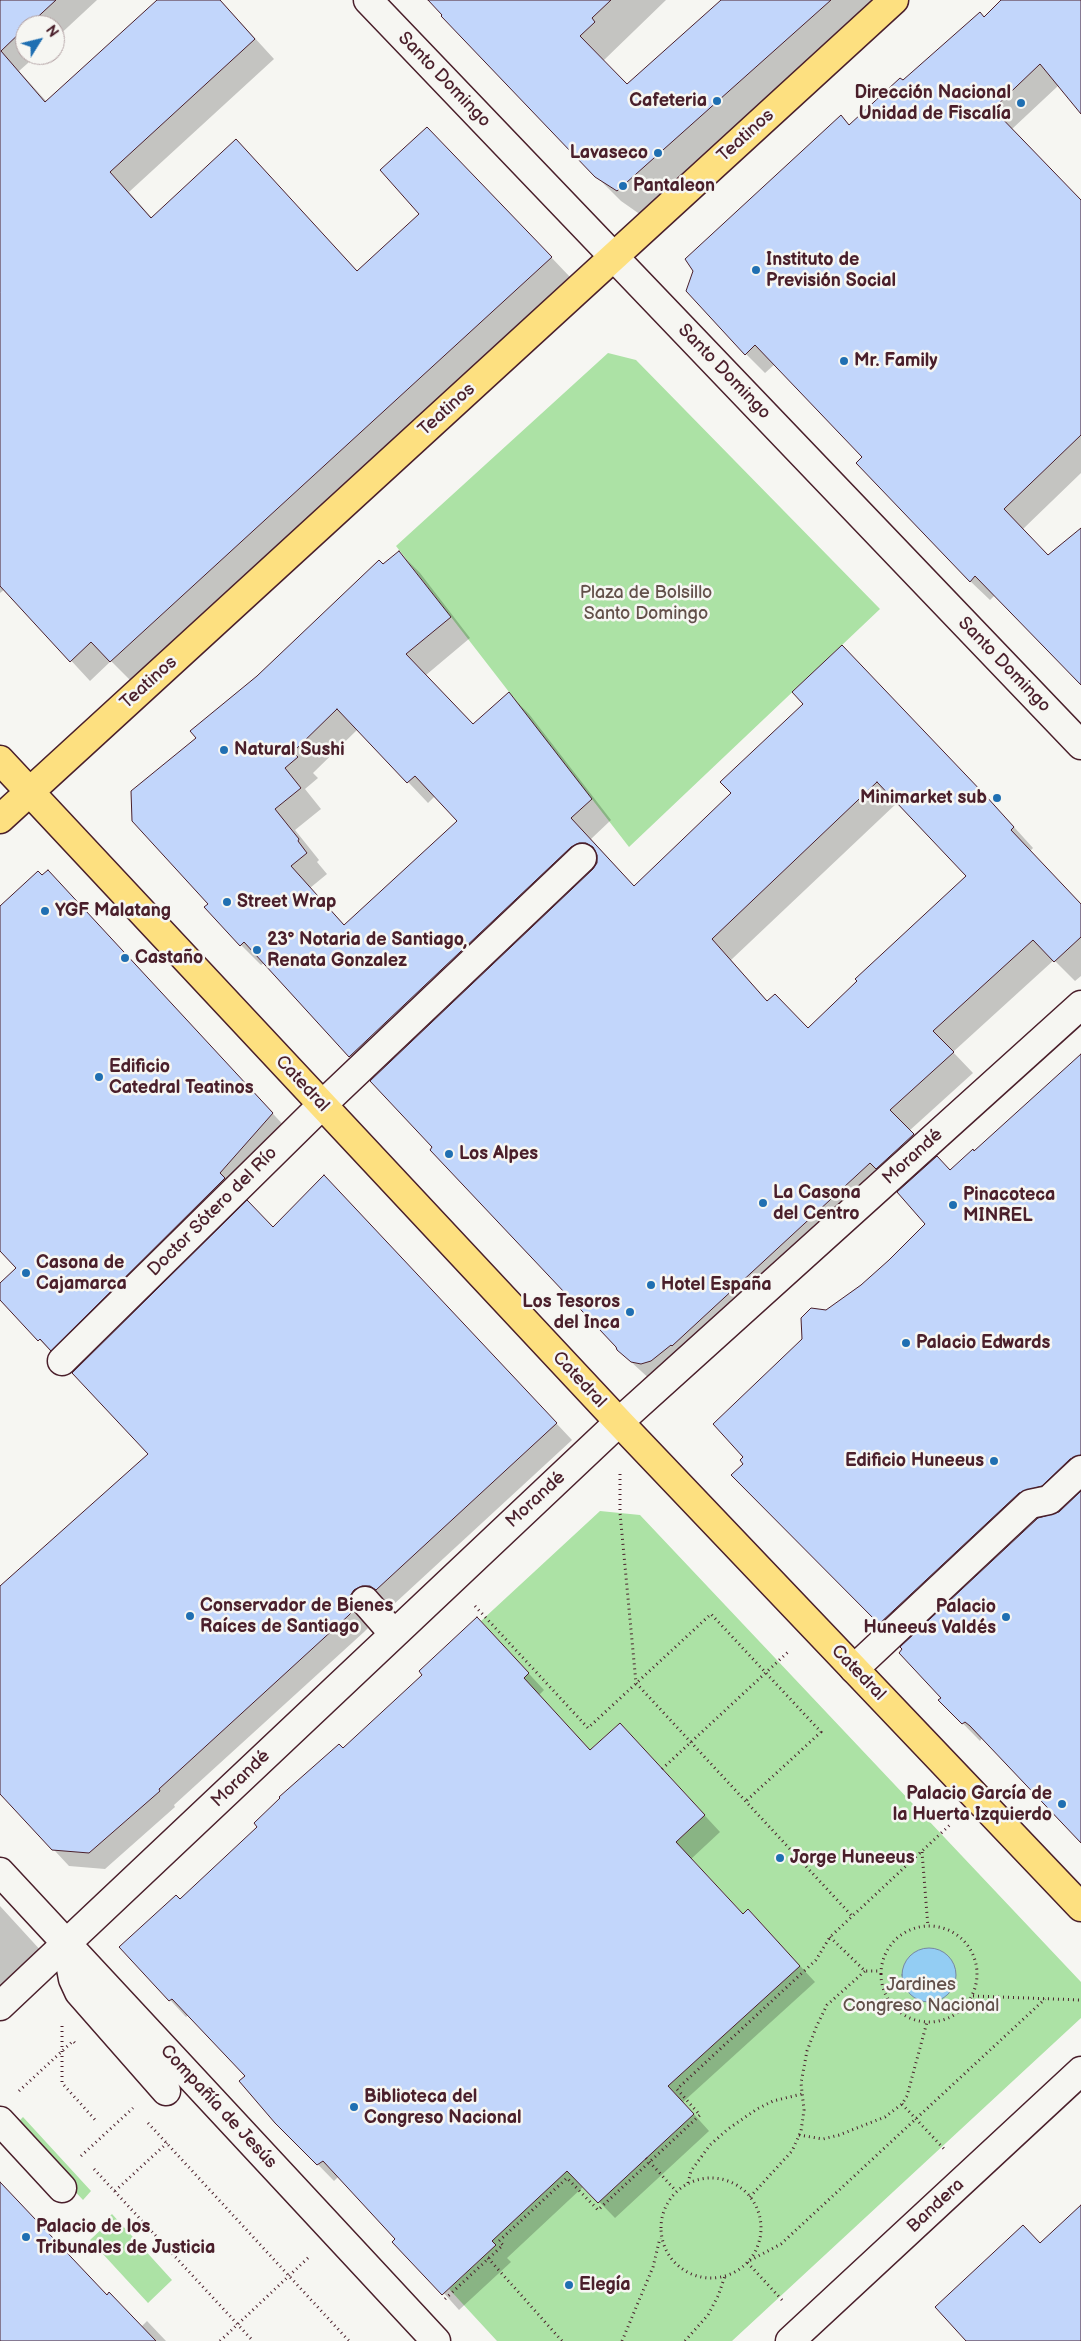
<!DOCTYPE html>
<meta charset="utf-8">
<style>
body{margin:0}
#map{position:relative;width:1081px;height:2341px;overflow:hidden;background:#f6f6f2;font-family:"Balsamiq Sans",sans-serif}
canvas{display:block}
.north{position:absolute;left:15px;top:15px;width:50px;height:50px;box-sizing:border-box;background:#f6f6f2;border:1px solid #b1a0a2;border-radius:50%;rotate:54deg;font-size:14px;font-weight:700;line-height:20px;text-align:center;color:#4a1f2b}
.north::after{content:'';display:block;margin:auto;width:18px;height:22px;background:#1f6fb2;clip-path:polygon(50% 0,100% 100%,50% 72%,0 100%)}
</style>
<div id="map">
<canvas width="1081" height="2341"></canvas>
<div class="north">N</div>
</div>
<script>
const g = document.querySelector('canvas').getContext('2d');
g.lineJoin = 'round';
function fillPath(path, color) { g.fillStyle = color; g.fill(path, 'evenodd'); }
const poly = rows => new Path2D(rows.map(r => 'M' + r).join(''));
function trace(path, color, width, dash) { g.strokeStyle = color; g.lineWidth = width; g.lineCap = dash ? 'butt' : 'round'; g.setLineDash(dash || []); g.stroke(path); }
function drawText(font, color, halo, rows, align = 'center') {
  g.font = font + ' "Balsamiq Sans",sans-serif'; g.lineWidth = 5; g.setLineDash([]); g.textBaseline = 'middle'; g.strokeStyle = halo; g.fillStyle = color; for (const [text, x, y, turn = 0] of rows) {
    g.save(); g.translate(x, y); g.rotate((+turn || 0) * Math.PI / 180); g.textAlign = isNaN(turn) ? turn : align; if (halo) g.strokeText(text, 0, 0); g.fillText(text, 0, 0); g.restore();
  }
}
const green = poly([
 [608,353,636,360,880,609,629,847,396,546],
 [600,1511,640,1515,1081,1982,1081,2018,732,2341,497,2341,449,2289,496,2245,492,2241,567,2171,598,2203,694,2114,668,2086,800,1966,749,1910,743,1914,676,1842,705,1815,620,1723,590,1750,524,1678,529,1673,481,1621],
 [23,2117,91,2191,83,2200,14,2126],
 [112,2214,172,2280,148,2303,90,2240,106,2225,104,2222]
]);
const water = poly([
 '902 1975a27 27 0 1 1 54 0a27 27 0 1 1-54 0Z'
]);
const shadow = poly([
 [0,0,97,0,55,39,55,25,25,25,25,55,37,55,19,71,47,102,158,0,220,0,274,59,129,192,152,218,236,141,358,272,421,214,447,148,570,277,131,681,111,661,90,681,5,589,0,593],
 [429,0,666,0,603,61,627,86,723,0,893,0,641,215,621,201,596,176],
 [1003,0,1081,0,1081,112,1059,85,1012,129,1081,201,1081,473,1023,529,1048,556,1081,530,1081,684,995,595,990,600,970,581,863,457,775,364,765,373,746,354,850,126,902,82,985,19],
 [399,552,420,573,470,638,426,675,474,725,509,694,529,714,611,820,591,839,635,887,733,793,804,704,1005,817,1033,848,1030,851,1081,904,1081,976,1075,981,1054,960,953,1052,973,1073,909,1131,934,1155,653,1382,618,1350,617,1346,434,1147,598,864,592,867,371,1077,264,963,261,965,241,945,209,904,198,738,258,677],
 [358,729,428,803,435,796,458,822,345,926,310,888,327,874,317,862,319,860,295,830,321,809,305,789,318,778,313,773],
 [898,802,967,876,808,1030,768,1002,731,960],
 [63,887,288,1130,55,1356,0,1298,0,1285,18,1269,0,1249,0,907],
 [1081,1055,1081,1483,1037,1509,897,1640,732,1475,745,1464,803,1339,827,1311,861,1286,890,1261,927,1224,950,1171,974,1152],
 [340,1193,572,1440,393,1605,387,1602,379,1601,365,1620,368,1628,364,1632,174,1805,175,1807,105,1869,69,1866,0,1792,0,1587,149,1454,273,1228],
 [1081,1493,1081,1842,982,1738,980,1741,940,1700,1060,1513],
 [493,1635,544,1690,539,1695,591,1751,636,1741,720,1832,691,1859,743,1915,764,1927,815,1982,683,2102,709,2131,615,2218,584,2186,507,2258,511,2262,459,2310,339,2176,334,2181,264,2109,246,2076,189,2014,186,2017,121,1947,180,1900,343,1750],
 [0,1906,43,1953,0,1993],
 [0,2183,107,2296,141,2327,147,2321,166,2341,0,2341]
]);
const building = poly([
 [0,0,56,0,29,25,25,25,25,28,1,51,45,102,157,0,220,0,255,39,110,172,151,218,236,139,357,271,419,214,380,170,427,127,552,257,110,662,91,642,70,662,0,586,0,0],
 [428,0,611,0,592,18,595,22,580,36,627,84,721,0,831,0,617,191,595,177,441,16,442,15,428,0],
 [1001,0,1081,0,1081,114,1040,64,993,109,1081,200,1081,435,1004,509,1048,555,1081,528,1081,685,975,576,970,582,856,463,862,457,755,345,745,355,686,291,693,271,685,259,841,115,849,125,900,78,903,80,980,12,984,17,1001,0],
 [399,551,451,617,406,654,473,724,509,692,592,799,571,818,634,886,731,793,720,782,803,704,792,692,842,645,985,795,1014,827,1011,830,1081,904,1081,937,1054,962,1033,940,933,1031,954,1052,890,1110,914,1134,876,1169,870,1163,672,1346,671,1345,651,1361,641,1364,631,1362,617,1350,616,1347,430,1150,432,1147,370,1081,593,869,597,863,597,855,593,847,586,843,579,843,571,847,349,1057,244,942,240,946,204,907,208,904,132,821,131,791,196,738,190,731,257,676,379,560,383,564,399,551],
 [337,709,407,783,415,776,457,821,344,925,291,866,307,853,298,841,299,839,275,809,301,788,285,768,298,757,293,752,337,709],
 [877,782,966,876,855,979,857,981,808,1028,775,994,767,1001,712,939,877,782],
 [48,870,273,1113,220,1173,225,1178,51,1351,40,1339,38,1341,0,1300,0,1283,16,1268,0,1251,0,906,38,871,42,875,48,870],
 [1081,1054,1081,1455,1070,1459,1042,1486,1019,1493,879,1624,731,1475,743,1464,740,1460,743,1457,713,1424,802,1339,801,1318,811,1308,826,1310,861,1285,889,1260,925,1224,897,1192,937,1156,950,1170,973,1149,974,1151,1081,1054],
 [324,1175,557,1423,376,1590,370,1586,362,1586,354,1590,350,1596,350,1604,353,1611,348,1616,159,1789,160,1791,89,1853,52,1850,0,1794,0,1586,148,1454,72,1373,247,1200,273,1227,324,1175],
 [1081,1491,1081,1843,970,1726,965,1722,962,1724,938,1700,941,1698,899,1653,902,1649,900,1647,1038,1518,1059,1512,1081,1491],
 [477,1617,529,1673,524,1678,590,1750,620,1723,705,1815,676,1842,743,1914,748,1909,800,1966,668,2086,694,2114,598,2203,567,2171,492,2241,496,2245,442,2295,392,2242,395,2239,323,2161,317,2165,275,2123,239,2081,245,2076,172,1999,169,2001,119,1947,176,1895,180,1899,257,1827,254,1823,280,1798,279,1797,339,1744,343,1748,422,1675,419,1671,477,1617],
 [0,2182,107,2295,109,2292,156,2341,0,2341,0,2182],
 [1081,2205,1081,2341,966,2341,935,2307,1023,2225,1040,2243,1081,2205]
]);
const path = poly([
 [620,1474,620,1513,636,1683,852,1916],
 [475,1606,588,1728,711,1614,821,1732,746,1801],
 [662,1769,788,1652],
 [922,1852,928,1927],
 '881 1974a48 48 0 1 1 96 0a48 48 0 1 1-96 0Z',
 [830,1937,865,1971,881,1971],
 [973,1996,1081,2000],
 [62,2026,62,2083,97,2122],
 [19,2091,73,2041,75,2043],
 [902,2104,945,2150],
 [148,2123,349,2341],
 [799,2135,823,2139,839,2135,885,2117,902,2104,907,2096,927,2022],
 [81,2156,133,2108],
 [646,2158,676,2191],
 [94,2169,253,2341],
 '661 2228a50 50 0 1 1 100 0a50 50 0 1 1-100 0Z',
 [688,2183,691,2171,710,2145,728,2129,757,2109,773,2101,802,2094],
 [115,2191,167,2143],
 [750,2197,792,2151,801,2131,804,2110,801,2083,807,2051,817,2025,827,2005,865,1971],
 [488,2258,562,2341],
 [445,2299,503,2245,499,2241,567,2178,598,2210,700,2115,677,2089,816,1960,830,1937,952,1823],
 [782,2300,747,2262,781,2244,1045,1999],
 [220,2341,310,2256],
 [622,2341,653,2267,660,2238],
 [685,2341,708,2315,718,2296,725,2276]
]);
const minor = poly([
 [368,0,1081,745],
 [62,1361,322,1105,582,858],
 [365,1601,394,1634],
 [854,1669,1030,1504,1049,1500,1081,1470],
 [0,1872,436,2341],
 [67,1947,73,1979,79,1992,166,2091],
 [0,2006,619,1422,1081,1005],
 [0,2121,62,2188],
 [790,2341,1081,2071]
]);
const major = poly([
 [0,760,619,1422,1081,1907],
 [0,819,894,0]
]);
const markers = [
 [717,101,5,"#1f6fb2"],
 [1021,103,5,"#1f6fb2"],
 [658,153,5,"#1f6fb2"],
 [623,186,5,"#1f6fb2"],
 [756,270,5,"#1f6fb2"],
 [844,361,5,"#1f6fb2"],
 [224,750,5,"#1f6fb2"],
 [997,798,5,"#1f6fb2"],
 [227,902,5,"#1f6fb2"],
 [45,911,5,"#1f6fb2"],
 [257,950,5,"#1f6fb2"],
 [125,958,5,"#1f6fb2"],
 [99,1077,5,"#1f6fb2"],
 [449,1154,5,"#1f6fb2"],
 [763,1203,5,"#1f6fb2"],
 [953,1205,5,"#1f6fb2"],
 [26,1273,5,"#1f6fb2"],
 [651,1285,5,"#1f6fb2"],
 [630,1312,5,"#1f6fb2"],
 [906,1343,5,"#1f6fb2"],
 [994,1461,5,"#1f6fb2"],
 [190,1616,5,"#1f6fb2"],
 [1006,1617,5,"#1f6fb2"],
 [1062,1804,5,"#1f6fb2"],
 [780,1858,5,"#1f6fb2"],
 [354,2107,5,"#1f6fb2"],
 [26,2237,5,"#1f6fb2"],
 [569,2285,5,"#1f6fb2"]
];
const streetNames = [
 ["Santo Domingo",444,80,46],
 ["Teatinos",746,136,-42],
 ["Santo Domingo",724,372,46],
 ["Teatinos",447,410,-42],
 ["Santo Domingo",1004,665,46],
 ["Teatinos",149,683,-42],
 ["Catedral",302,1084,47],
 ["Morandé",913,1157,-42],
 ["Doctor Sótero del Río",213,1212,-45],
 ["Catedral",579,1380,47],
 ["Morandé",536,1500,-43],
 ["Catedral",858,1673,46],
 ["Morandé",241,1779,-44],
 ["Compañía de Jesús",218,2107,47],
 ["Bandera",936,2206,-43]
];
const poiNames = [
 ["Dirección Nacional",1011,93,"right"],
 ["Unidad de Fiscalía",1011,114,"right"],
 ["Cafeteria",707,101,"right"],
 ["Lavaseco",648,153,"right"],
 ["Pantaleon",633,186],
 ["Instituto de",766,260],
 ["Previsión Social",766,281],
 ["Mr. Family",854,361],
 ["Natural Sushi",234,750],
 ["Minimarket sub",987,798,"right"],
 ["Street Wrap",237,902],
 ["YGF Malatang",55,911],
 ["23° Notaria de Santiago,",267,940],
 ["Renata Gonzalez",267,961],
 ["Castaño",135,958],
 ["Edificio",109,1067],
 ["Catedral Teatinos",109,1088],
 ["Los Alpes",459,1154],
 ["La Casona",773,1193],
 ["del Centro",773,1214],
 ["Pinacoteca",963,1195],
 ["MINREL",963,1216],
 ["Casona de",36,1263],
 ["Cajamarca",36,1284],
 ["Hotel España",661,1285],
 ["Los Tesoros",620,1302,"right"],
 ["del Inca",620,1323,"right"],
 ["Palacio Edwards",916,1343],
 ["Edificio Huneeus",984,1461,"right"],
 ["Conservador de Bienes",200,1606],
 ["Raíces de Santiago",200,1627],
 ["Palacio",996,1607,"right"],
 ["Huneeus Valdés",996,1628,"right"],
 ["Palacio García de",1052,1794,"right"],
 ["la Huerta Izquierdo",1052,1815,"right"],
 ["Jorge Huneeus",790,1858],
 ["Biblioteca del",364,2097],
 ["Congreso Nacional",364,2118],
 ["Palacio de los",36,2227],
 ["Tribunales de Justicia",36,2248],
 ["Elegía",579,2285]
];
const parkNames = [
 ["Plaza de Bolsillo",646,593],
 ["Santo Domingo",646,614],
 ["Jardines",921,1985],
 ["Congreso Nacional",921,2006]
];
fillPath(green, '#ace2a5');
fillPath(water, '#93cdf3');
trace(water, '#7687a3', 1);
fillPath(shadow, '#0003');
fillPath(building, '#c2d6fb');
trace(building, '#4a1f2b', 1);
trace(minor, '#4a1f2b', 31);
trace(major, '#4a1f2b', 31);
trace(path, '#4a1f2b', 3, [1, 4]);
trace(minor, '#f6f6f2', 28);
trace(major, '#fde080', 28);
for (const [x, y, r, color] of markers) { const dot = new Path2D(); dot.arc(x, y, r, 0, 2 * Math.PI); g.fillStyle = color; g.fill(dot); trace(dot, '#f6f6f2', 2); }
drawText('18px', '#4a1f2b', '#f6f6f2', streetNames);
drawText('bold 18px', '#4a1f2b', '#f6f6f2', poiNames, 'left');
drawText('18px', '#62504a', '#f6f6f2', parkNames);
</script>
